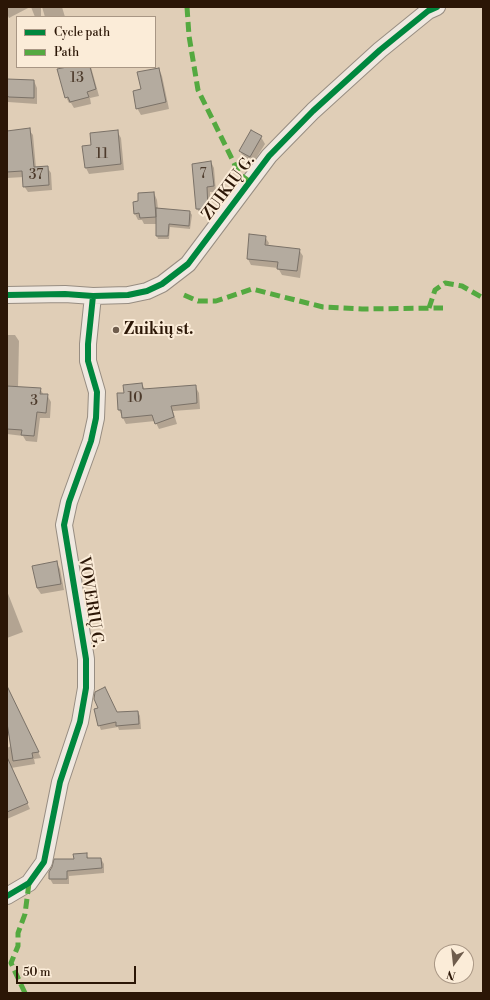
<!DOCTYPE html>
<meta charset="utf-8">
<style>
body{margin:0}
#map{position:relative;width:490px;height:1000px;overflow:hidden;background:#ece0d0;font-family:"Libre Bodoni",serif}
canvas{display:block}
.frame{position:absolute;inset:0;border:8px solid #2b1606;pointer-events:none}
.legend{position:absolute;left:16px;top:16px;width:140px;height:52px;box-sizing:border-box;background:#fbecd8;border:1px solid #a89684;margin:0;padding:5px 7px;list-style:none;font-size:12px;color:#2b1606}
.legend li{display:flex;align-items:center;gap:8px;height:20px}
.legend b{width:20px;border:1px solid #a89684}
.north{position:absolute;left:434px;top:944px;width:40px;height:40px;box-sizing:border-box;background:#fbecd8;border:1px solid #a89684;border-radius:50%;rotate:195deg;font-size:11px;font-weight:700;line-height:16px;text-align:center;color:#2b1606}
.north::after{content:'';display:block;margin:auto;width:14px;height:18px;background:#6f5d4d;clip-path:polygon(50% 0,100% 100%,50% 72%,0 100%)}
.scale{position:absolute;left:16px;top:966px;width:120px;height:18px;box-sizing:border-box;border:2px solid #2b1606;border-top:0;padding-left:5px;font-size:12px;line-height:14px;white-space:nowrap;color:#2b1606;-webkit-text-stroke:3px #fbecd8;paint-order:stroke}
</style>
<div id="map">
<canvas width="490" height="1000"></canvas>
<div class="frame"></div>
<ul class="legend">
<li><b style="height:5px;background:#00873e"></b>Cycle path</li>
<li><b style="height:5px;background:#54a940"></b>Path</li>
</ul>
<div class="north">N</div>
<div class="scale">50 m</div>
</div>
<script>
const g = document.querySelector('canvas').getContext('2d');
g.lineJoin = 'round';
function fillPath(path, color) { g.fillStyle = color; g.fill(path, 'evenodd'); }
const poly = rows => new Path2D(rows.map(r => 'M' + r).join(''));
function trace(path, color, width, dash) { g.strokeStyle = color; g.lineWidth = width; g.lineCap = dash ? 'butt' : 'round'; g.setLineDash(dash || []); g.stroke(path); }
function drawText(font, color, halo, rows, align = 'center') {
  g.font = font + ' "Libre Bodoni",serif'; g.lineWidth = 4; g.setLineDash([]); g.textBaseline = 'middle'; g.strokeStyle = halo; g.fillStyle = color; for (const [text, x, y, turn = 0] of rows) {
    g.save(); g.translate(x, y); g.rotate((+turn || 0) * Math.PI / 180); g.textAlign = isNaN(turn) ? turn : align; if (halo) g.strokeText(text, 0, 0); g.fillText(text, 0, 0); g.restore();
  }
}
const green = poly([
 [7,7,483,7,483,993,7,993],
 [17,17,155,17,155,67,17,67],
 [442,952,466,952,466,976,442,976]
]);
const shadow = poly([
 [7,7,30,7,9,18,7,14],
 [31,7,41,7,41,17,35,17],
 [42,7,62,7,65,17,45,17],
 [70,67,91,67,99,96,90,98,91,104,74,108,71,103,69,103,66,97],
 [159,69,162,76,169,109,141,115,137,108,142,90],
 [7,80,34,81,37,88,37,104,8,102,7,100],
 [29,130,33,135,36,168,47,167,51,173,52,190,28,192,24,186,24,177,7,178,7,132],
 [117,131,121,138,124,170,89,174,86,168,92,146],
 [261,137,265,144,253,163,244,158,240,151],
 [211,162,214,168,216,192,210,192,211,214,201,214,197,209],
 [154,193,157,200,158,209,190,212,192,215,190,229,170,227,169,239,158,239,157,236,157,224,144,224,142,220,138,220,135,214,139,202],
 [265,237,269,243,268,246,299,250,303,256,300,278,282,275,278,268,251,265,248,259],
 [7,335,15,335,19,341,18,387,40,389,44,395,47,395,51,402,50,418,40,418,37,442,26,441,23,436,7,434],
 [142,384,145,390,195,386,199,393,200,409,173,411,177,424,159,429,155,421,126,424,119,410,118,394,125,394],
 [56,562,60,569,64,590,41,594,37,588],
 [7,591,23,632,7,638],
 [7,704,17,707,41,758,34,759,35,764,11,768,30,809,7,819,7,748,13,745,7,732],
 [100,709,117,713,138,712,140,716,141,729,119,730,118,727,101,730,99,725],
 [86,854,89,859,101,859,104,864,104,873,69,876,69,884,53,884,50,879,50,872]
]);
const building = poly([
 [67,67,90,67,96,89,87,92,89,97,70,102,68,97,65,98,57,69,67,67],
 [159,68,166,102,136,109,133,91,141,89,137,72,159,68],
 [7,79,34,80,34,98,9,97,7,96,7,79],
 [30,128,34,167,48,166,49,185,23,187,22,171,7,172,7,131,30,128],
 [118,130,121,164,85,168,82,146,91,145,90,133,118,130],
 [251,130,262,136,250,157,239,151,251,130],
 [211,161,214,186,207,187,208,209,196,209,192,164,211,161],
 [154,192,156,217,140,218,139,213,134,214,133,202,138,201,138,193,154,192],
 [156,208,190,211,189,226,169,224,168,236,156,236,156,208],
 [249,234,266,236,265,245,300,249,297,271,277,269,278,262,247,259,249,234],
 [142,383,143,389,196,385,197,403,171,406,174,417,155,424,152,415,122,418,121,410,118,410,117,393,124,393,123,385,142,383],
 [7,386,41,388,40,394,48,394,46,413,37,412,34,436,21,435,22,430,7,429,7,386],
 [57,561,61,584,37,588,32,566,57,561],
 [7,686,39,752,32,753,33,758,13,761,7,723,7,686],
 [105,687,117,712,138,711,139,724,116,726,116,722,98,726,94,709,98,708,94,699,95,692,105,687],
 [7,757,28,803,7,812,7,757],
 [87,853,87,858,101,858,102,868,67,871,67,879,49,879,49,872,52,867,54,859,74,859,73,854,87,853]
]);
const street = poly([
 [7,295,65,294,93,296,128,295,147,291,162,284,188,264,269,156,313,111,380,50,428,11,437,7],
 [7,896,29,883,44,862,60,782,80,722,86,688,86,659,64,525,69,502,91,441,96,418,97,392,88,361,88,344,93,296]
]);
const quiet = poly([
 [187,7,189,36,198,90,237,169,242,176,249,181],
 [184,295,198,301,216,301,252,289,323,307,362,309,443,308],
 [429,308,435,290,445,283,462,286,483,298],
 [25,993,11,963,18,946,18,933,25,914,29,883]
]);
const cycleway = poly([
 [7,295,65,294,93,296,128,295,147,291,162,284,188,264,269,156,313,111,380,50,428,11,437,7],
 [7,896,29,883,44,862,60,782,80,722,86,688,86,659,64,525,69,502,91,441,96,418,97,392,88,361,88,344,93,296]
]);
const markers = [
 [116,330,4,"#6f5d4d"]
];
const numberNames = [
 ["13",77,79],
 ["11",102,155],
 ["7",203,175],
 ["37",36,176],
 ["10",135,399],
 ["3",34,402]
];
const streetNames = [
 ["ZUIKIŲ G.",229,188,-53],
 ["VOVERIŲ G.",90,602,81]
];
const poiNames = [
 ["Zuikių st.",124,330]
];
fillPath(green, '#e0ceb7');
fillPath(shadow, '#0003');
fillPath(building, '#b4ab9f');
trace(building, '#7b7268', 1);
trace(street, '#978d82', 18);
trace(street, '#efe8e0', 16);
trace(quiet, '#54a940', 5, [10, 5]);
trace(cycleway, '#00873e', 6);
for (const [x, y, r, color] of markers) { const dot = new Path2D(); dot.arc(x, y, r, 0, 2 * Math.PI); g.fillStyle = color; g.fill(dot); trace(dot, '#fbecd8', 1.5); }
drawText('14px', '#4d3b2c', null, numberNames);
drawText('16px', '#2b1606', '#fbecd8', streetNames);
drawText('bold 16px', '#2b1606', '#fbecd8', poiNames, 'left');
</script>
